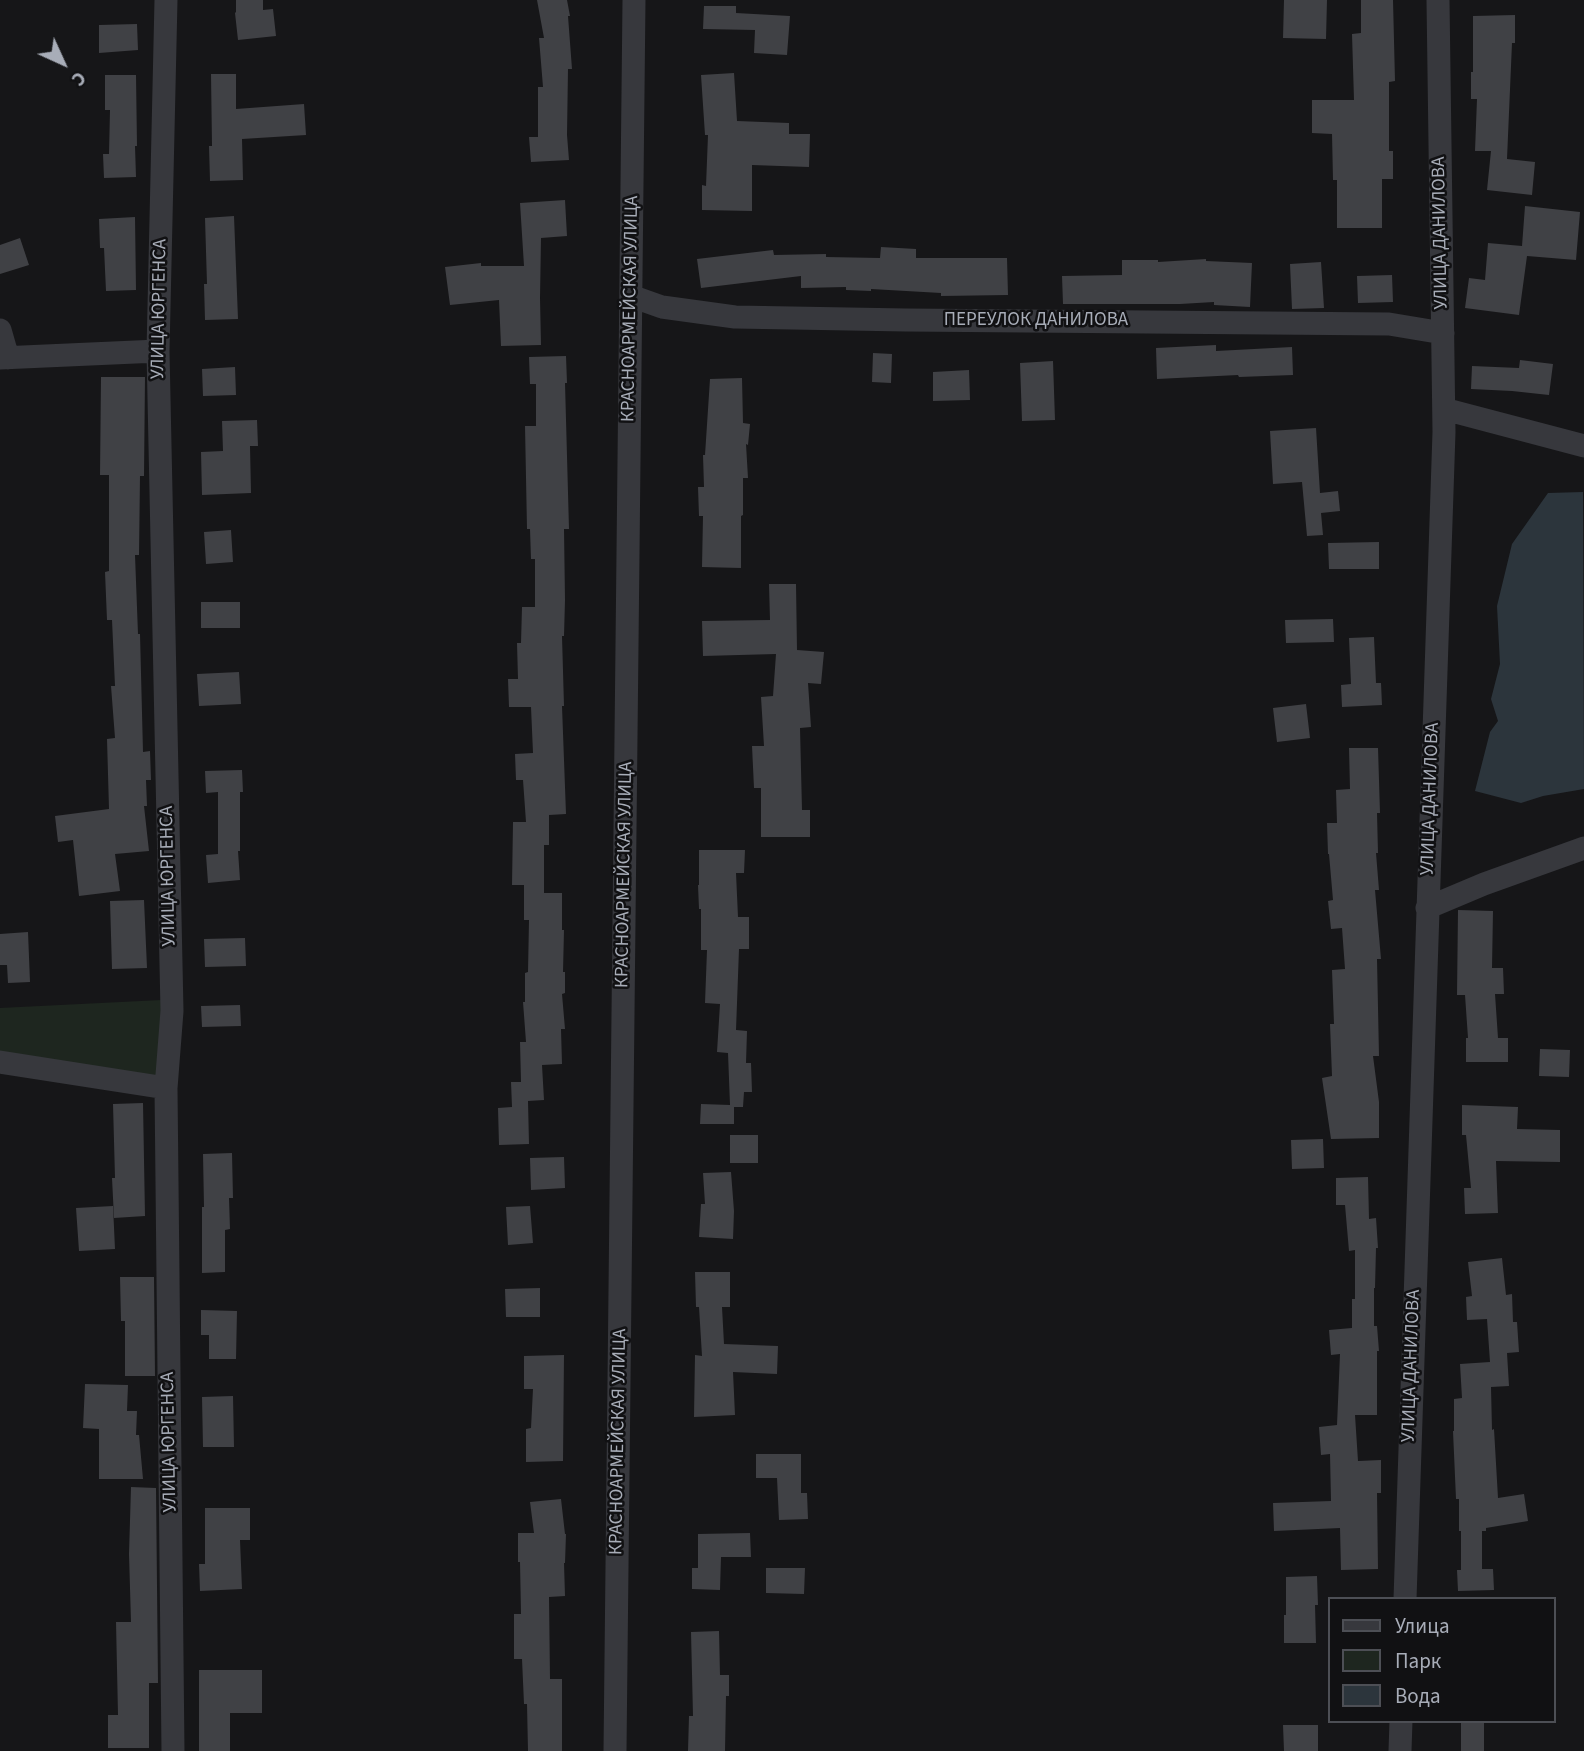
<!DOCTYPE html>
<meta charset="utf-8">
<style>
body{margin:0}
#map{position:relative;width:1584px;height:1751px;overflow:hidden;background:#161618;font-family:"Source Sans 3",sans-serif}
canvas{display:block}
.legend{position:absolute;left:1328px;top:1597px;width:228px;height:126px;box-sizing:border-box;background:#111113;border:2px solid #4d4f55;margin:0;padding:9px 12px;list-style:none;font-size:21px;color:#a8adb8}
.legend li{display:flex;align-items:center;gap:14px;height:35px}
.legend b{width:35px;border:2px solid #4d4f55}
.north{position:absolute;left:28px;top:28px;width:70px;height:70px;-webkit-text-stroke:5px #111113;paint-order:stroke;rotate:135deg;font-size:19px;font-weight:700;line-height:28px;text-align:center;color:#a8adb8}
.north::after{content:'';display:block;margin:auto;width:24px;height:32px;background:#a8adb8;clip-path:polygon(50% 0,100% 100%,50% 72%,0 100%)}
</style>
<div id="map">
<canvas width="1584" height="1751"></canvas>
<ul class="legend">
<li><b style="height:9px;background:#37383d"></b>Улица</li>
<li><b style="height:19px;background:#1e261f"></b>Парк</li>
<li><b style="height:19px;background:#2c353c"></b>Вода</li>
</ul>
<div class="north">С</div>
</div>
<script>
const g = document.querySelector('canvas').getContext('2d');
g.lineJoin = 'round';
function fillPath(path, color) { g.fillStyle = color; g.fill(path, 'evenodd'); }
const poly = rows => new Path2D(rows.map(r => 'M' + r).join(''));
function trace(path, color, width, dash) { g.strokeStyle = color; g.lineWidth = width; g.lineCap = dash ? 'butt' : 'round'; g.setLineDash(dash || []); g.stroke(path); }
function drawText(font, color, halo, rows, align = 'center') {
  g.font = font + ' "Source Sans 3",sans-serif'; g.lineWidth = 5; g.setLineDash([]); g.textBaseline = 'middle'; g.strokeStyle = halo; g.fillStyle = color; for (const [text, x, y, turn = 0] of rows) {
    g.save(); g.translate(x, y); g.rotate((+turn || 0) * Math.PI / 180); g.textAlign = isNaN(turn) ? turn : align; if (halo) g.strokeText(text, 0, 0); g.fillText(text, 0, 0); g.restore();
  }
}
const green = poly([
 [161,1000,163,1077,0,1055,0,1008]
]);
const water = poly([
 [1583,492,1584,789,1543,796,1521,803,1475,791,1490,732,1498,721,1491,699,1500,664,1497,606,1512,544,1548,493]
]);
const building = poly([
 [236,0,263,0,263,10,273,9,276,36,238,40,235,13,236,12],
 [537,0,567,0,570,16,568,16,572,69,568,69,567,135,569,160,531,162,529,137,538,137,538,87,543,87,539,38,544,38],
 [1284,0,1327,0,1326,39,1283,38],
 [1361,0,1393,0,1395,81,1389,82,1389,151,1393,151,1393,179,1382,179,1382,228,1337,228,1337,180,1333,180,1332,134,1312,133,1312,100,1354,100,1352,34,1361,33],
 [704,6,736,6,736,13,790,16,787,55,754,53,755,30,703,29],
 [1515,15,1515,43,1512,43,1507,159,1535,162,1532,195,1487,190,1491,151,1475,151,1477,99,1471,99,1471,72,1473,72,1473,16],
 [137,24,138,50,99,53,99,25],
 [734,73,737,121,789,123,789,134,810,134,809,167,752,165,752,211,702,210,702,185,706,186,708,135,705,135,701,75],
 [211,74,236,74,236,109,304,104,306,135,242,139,243,180,210,181,209,146,212,146],
 [105,75,136,75,137,146,135,146,136,177,104,178,103,154,109,154,110,110,105,110],
 [565,200,567,236,541,238,540,298,541,345,501,346,499,300,450,305,445,267,481,263,481,266,524,266,520,203],
 [1525,206,1580,212,1576,260,1527,256,1519,315,1465,308,1469,278,1485,280,1488,243,1522,246],
 [234,216,238,319,205,320,204,284,207,284,205,218],
 [135,217,136,290,106,291,104,248,100,248,99,219],
 [20,238,29,265,0,274,0,245],
 [881,247,916,249,916,258,1007,258,1008,295,941,296,941,293,871,289,871,291,846,290,846,287,801,288,801,276,701,288,697,259,773,250,774,255,826,254,826,257,880,258],
 [1206,259,1206,261,1252,263,1250,307,1214,305,1214,302,1180,304,1063,304,1062,276,1122,275,1122,260,1158,260,1158,262],
 [1321,262,1324,308,1292,309,1290,264],
 [1392,275,1393,302,1358,303,1357,276],
 [1216,345,1216,351,1292,347,1293,375,1239,377,1238,375,1157,379,1156,348],
 [873,353,892,354,891,383,872,382],
 [566,356,567,383,565,383,569,529,564,529,565,600,564,636,562,636,564,706,562,706,566,814,549,815,549,845,544,845,544,893,562,893,562,930,564,930,563,972,565,972,565,993,562,994,565,1029,561,1029,562,1064,542,1065,544,1100,528,1101,529,1144,499,1145,498,1108,512,1107,511,1082,521,1082,520,1042,526,1042,523,1002,525,1002,525,973,528,972,529,920,524,920,524,885,512,885,513,822,526,822,523,780,516,780,515,754,533,753,531,707,509,707,508,679,518,679,517,643,521,643,522,607,535,607,535,559,531,559,530,529,527,529,525,426,536,426,536,384,530,384,529,357],
 [1520,360,1553,364,1549,395,1512,391,1471,389,1472,366,1519,368],
 [1053,361,1055,420,1022,421,1020,363],
 [235,367,236,395,203,396,202,369],
 [969,370,970,400,933,401,933,372],
 [101,377,145,377,144,476,140,476,139,555,135,555,138,634,140,634,143,752,150,751,151,780,146,780,147,806,144,806,149,851,115,854,120,891,79,896,73,840,58,842,55,816,109,809,107,739,115,738,111,686,115,686,112,620,107,620,105,572,109,571,109,475,100,475],
 [742,378,743,423,750,424,748,445,746,444,748,478,743,478,743,515,741,516,741,568,702,567,703,516,699,516,698,487,704,487,703,455,705,455,710,379],
 [257,420,258,446,250,446,251,493,202,495,201,452,223,451,222,421],
 [1316,428,1320,493,1338,491,1340,511,1321,513,1323,535,1307,536,1302,482,1273,484,1270,431],
 [231,530,233,562,206,564,204,532],
 [1379,542,1379,569,1329,569,1328,543],
 [769,584,796,584,797,650,824,652,821,684,808,683,811,727,800,728,802,810,810,810,810,837,761,837,761,788,754,788,752,746,764,746,761,697,773,696,776,654,703,656,702,621,770,620],
 [201,602,240,602,240,628,201,628],
 [1333,619,1334,642,1286,643,1285,620],
 [1374,637,1376,683,1381,683,1382,705,1342,707,1341,685,1351,684,1349,638],
 [239,672,241,704,199,706,197,674],
 [1306,704,1310,738,1277,742,1273,708],
 [1349,748,1378,748,1380,813,1377,813,1378,853,1376,853,1379,890,1375,890,1381,959,1377,959,1379,1056,1373,1056,1379,1102,1379,1138,1331,1139,1322,1078,1332,1076,1330,1024,1334,1024,1332,970,1345,969,1342,928,1331,929,1328,901,1333,900,1329,854,1328,854,1327,823,1337,823,1336,790,1350,789],
 [242,770,243,792,240,792,240,851,238,851,240,880,208,883,206,855,218,854,218,792,206,793,205,771],
 [699,850,745,850,744,873,736,873,738,917,749,917,749,949,739,949,736,1030,747,1031,746,1063,751,1063,752,1092,744,1092,743,1107,734,1107,734,1124,700,1124,701,1104,730,1105,728,1053,717,1052,720,1004,705,1003,707,950,701,950,701,909,699,909,698,885,699,885],
 [144,900,147,968,112,969,110,901],
 [1458,910,1493,911,1492,968,1503,968,1504,994,1495,994,1498,1038,1508,1038,1508,1062,1466,1062,1466,1038,1468,1038,1465,995,1457,995],
 [28,932,30,982,8,983,7,965,0,965,0,934],
 [245,938,246,966,205,967,204,939],
 [240,1005,241,1026,202,1027,201,1006],
 [1540,1049,1570,1050,1569,1077,1539,1076],
 [143,1103,145,1216,114,1218,112,1178,115,1178,113,1104],
 [1462,1105,1518,1107,1517,1129,1560,1130,1560,1162,1496,1161,1498,1213,1465,1214,1464,1188,1471,1188,1466,1135,1462,1135],
 [730,1135,758,1135,758,1163,730,1163],
 [1323,1139,1324,1168,1292,1169,1291,1140],
 [232,1153,233,1198,229,1198,230,1229,225,1230,225,1272,202,1273,202,1207,204,1207,203,1154],
 [564,1157,565,1188,531,1190,530,1158],
 [731,1172,734,1211,733,1239,699,1237,701,1204,705,1204,703,1173],
 [1368,1177,1369,1219,1376,1218,1378,1248,1376,1248,1375,1288,1374,1288,1374,1326,1377,1326,1379,1351,1377,1351,1377,1415,1355,1415,1358,1461,1381,1460,1381,1493,1377,1493,1378,1569,1341,1570,1340,1528,1274,1531,1273,1503,1331,1501,1330,1454,1321,1455,1319,1427,1337,1425,1340,1354,1331,1355,1329,1330,1352,1328,1352,1299,1355,1299,1355,1250,1349,1251,1345,1205,1336,1205,1336,1178],
 [113,1206,115,1249,79,1251,76,1208],
 [530,1206,533,1243,508,1245,506,1207],
 [1502,1258,1506,1295,1512,1294,1513,1322,1517,1322,1519,1352,1507,1353,1509,1386,1491,1387,1492,1430,1494,1429,1498,1498,1524,1494,1528,1521,1486,1528,1486,1531,1482,1531,1482,1569,1493,1569,1494,1590,1458,1591,1457,1570,1461,1570,1461,1531,1459,1531,1459,1499,1456,1499,1453,1431,1454,1431,1454,1399,1462,1398,1460,1364,1490,1362,1487,1319,1467,1320,1466,1297,1472,1296,1468,1262],
 [695,1272,730,1272,730,1307,722,1307,724,1344,778,1346,777,1374,733,1372,735,1415,694,1417,695,1355,702,1356,699,1307,696,1307],
 [120,1277,154,1277,155,1376,125,1376,125,1321,121,1321],
 [540,1288,540,1317,506,1317,505,1289],
 [201,1310,237,1311,236,1359,209,1359,209,1335,201,1335],
 [564,1355,563,1461,526,1462,526,1429,531,1428,533,1389,524,1389,524,1356],
 [85,1384,128,1385,127,1411,137,1411,136,1435,139,1435,143,1479,99,1479,99,1429,83,1428],
 [233,1396,234,1447,203,1447,202,1397],
 [756,1454,801,1454,801,1493,807,1493,808,1519,779,1520,777,1478,756,1478],
 [131,1487,156,1488,158,1683,149,1683,149,1748,108,1748,108,1715,118,1715,116,1622,131,1622,129,1554],
 [561,1499,565,1534,566,1534,565,1563,564,1563,565,1596,549,1597,550,1679,562,1679,562,1751,528,1751,527,1704,524,1704,522,1659,514,1659,514,1614,521,1614,520,1562,518,1562,518,1533,534,1533,530,1502],
 [205,1508,250,1508,250,1540,240,1540,242,1589,200,1591,199,1564,205,1564],
 [750,1533,751,1557,721,1557,720,1590,692,1589,692,1568,698,1568,698,1534],
 [766,1568,805,1568,804,1594,766,1593],
 [1317,1576,1318,1605,1315,1605,1316,1643,1284,1643,1284,1615,1286,1615,1286,1577],
 [719,1631,720,1675,729,1675,729,1696,726,1696,725,1751,688,1751,689,1716,693,1716,691,1632],
 [199,1670,262,1670,262,1713,230,1713,230,1751,199,1751],
 [1461,1721,1484,1721,1484,1751,1461,1751],
 [1283,1725,1318,1725,1318,1751,1284,1751]
]);
const street = poly([
 [166,0,158,351,172,1011,166,1088,173,1751],
 [631,296,662,307,735,317,906,320,1389,324,1443,333],
 [0,330,8,358],
 [0,358,158,351],
 [1444,409,1584,446],
 [1427,908,1484,884,1584,848],
 [0,1062,166,1088],
 [1405,1599,1444,432,1438,0],
 [615,1751,634,0],
 [1400,1751,1401,1721]
]);
const streetNames = [
 ["УЛИЦА ДАНИЛОВА",1441,233,-91],
 ["УЛИЦА ЮРГЕНСА",160,309,-89],
 ["КРАСНОАРМЕЙСКАЯ УЛИЦА",631,309,-89],
 ["ПЕРЕУЛОК ДАНИЛОВА",1036,321],
 ["УЛИЦА ДАНИЛОВА",1431,799,-88],
 ["КРАСНОАРМЕЙСКАЯ УЛИЦА",625,875,-89],
 ["УЛИЦА ЮРГЕНСА",169,876,-91],
 ["УЛИЦА ДАНИЛОВА",1412,1366,-88],
 ["УЛИЦА ЮРГЕНСА",170,1442,-91],
 ["КРАСНОАРМЕЙСКАЯ УЛИЦА",619,1442,-89]
];
fillPath(green, '#1e261f');
fillPath(water, '#2c353c');
fillPath(building, '#404145');
trace(street, '#37383d', 23);
drawText('19px', '#a8adb8', '#111113', streetNames);
</script>
